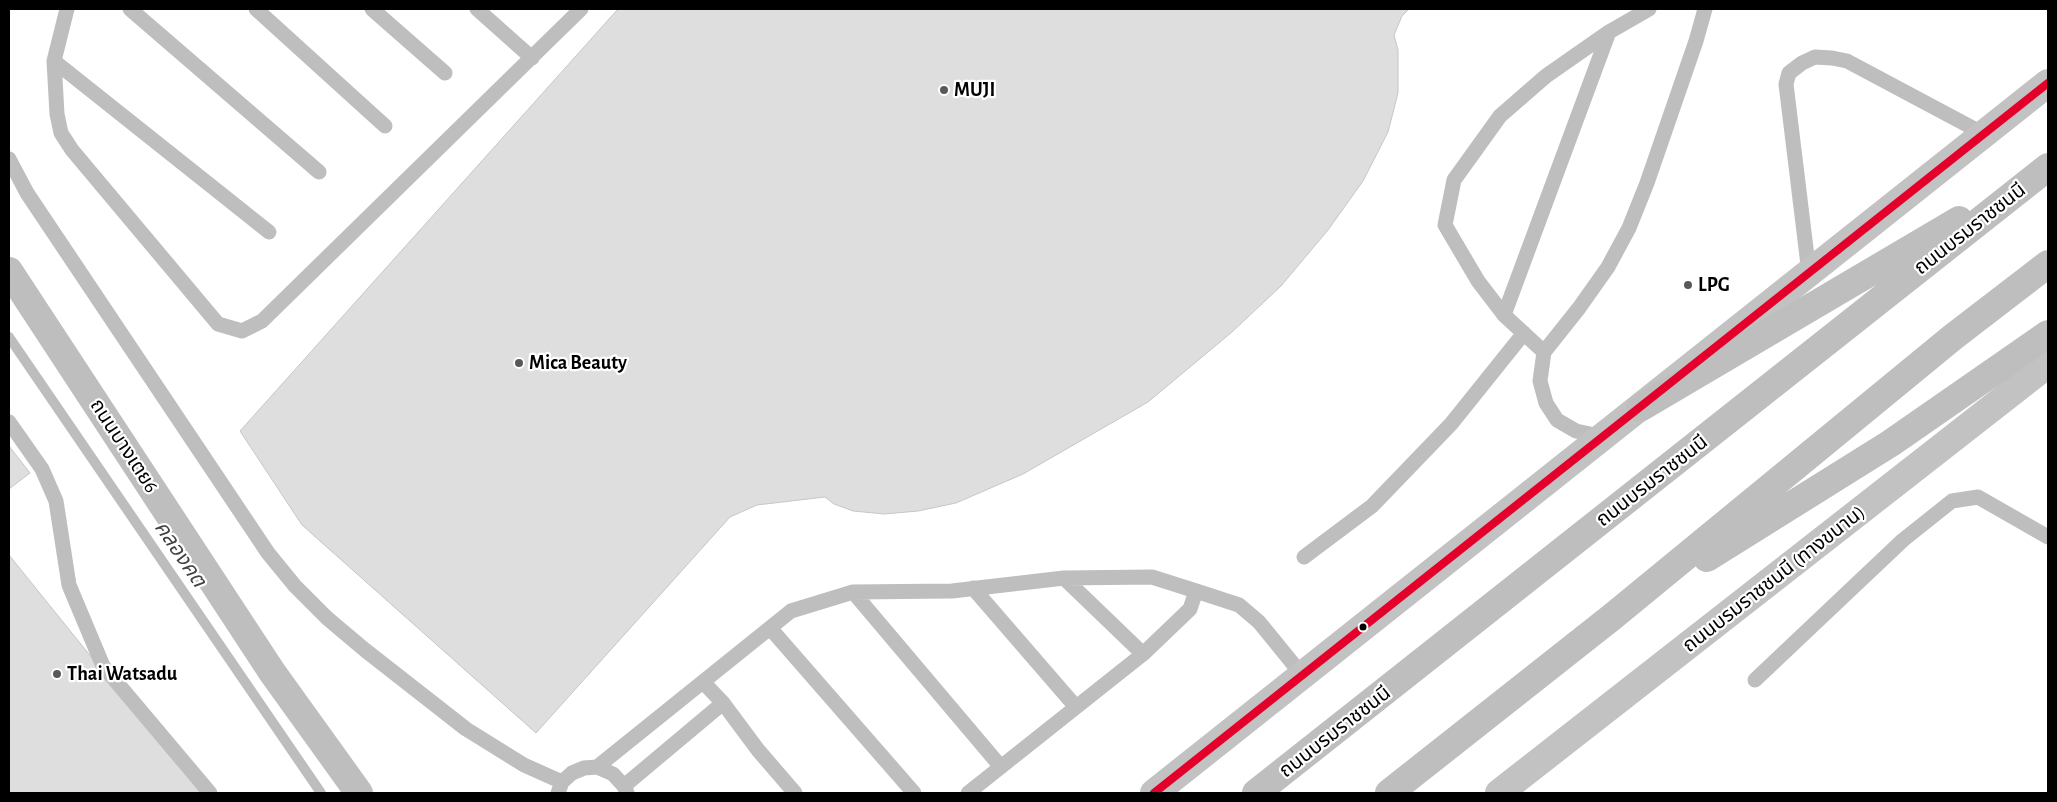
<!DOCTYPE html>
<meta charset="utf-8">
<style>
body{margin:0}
#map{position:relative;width:2057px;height:802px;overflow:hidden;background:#fff;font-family:"Alegreya Sans",sans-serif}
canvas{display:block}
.frame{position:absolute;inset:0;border:10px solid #000;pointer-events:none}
</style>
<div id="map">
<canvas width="2057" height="802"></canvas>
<div class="frame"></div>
</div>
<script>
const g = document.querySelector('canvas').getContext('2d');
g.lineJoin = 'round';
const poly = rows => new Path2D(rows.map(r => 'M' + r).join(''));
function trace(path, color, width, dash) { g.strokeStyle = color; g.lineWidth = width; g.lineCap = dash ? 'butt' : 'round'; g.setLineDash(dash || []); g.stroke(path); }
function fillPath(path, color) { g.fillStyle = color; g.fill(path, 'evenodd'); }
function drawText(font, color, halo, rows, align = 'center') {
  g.font = font + ' "Alegreya Sans","Noto Sans Thai",sans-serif'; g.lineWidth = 4.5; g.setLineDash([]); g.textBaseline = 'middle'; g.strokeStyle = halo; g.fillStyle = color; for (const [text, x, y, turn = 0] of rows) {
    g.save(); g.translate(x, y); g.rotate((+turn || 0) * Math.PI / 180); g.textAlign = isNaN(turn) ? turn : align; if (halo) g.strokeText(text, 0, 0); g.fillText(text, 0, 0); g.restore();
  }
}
const stream = poly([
 [9,337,321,793]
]);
const building = poly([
 [618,9,1409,9,1402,16,1394,35,1398,50,1398,93,1388,132,1363,181,1328,230,1281,286,1232,332,1148,402,1023,474,956,503,918,511,884,514,853,511,834,504,825,497,757,505,730,517,536,733,302,525,240,431,618,9],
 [9,446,30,473,9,489,9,446],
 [9,555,201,793,9,793,9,555]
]);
const service = poly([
 [67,9,54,61,57,114,61,133,72,150,218,324,242,331,262,321,581,9],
 [130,9,319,172],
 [256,9,385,126],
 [372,9,445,73],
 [477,9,532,58],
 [54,61,269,232],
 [9,159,27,193,268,553,295,586,327,618,365,650,466,729,524,765,562,782],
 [1809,273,1786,84,1789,73,1802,63,1815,57,1832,58,1847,61,1984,134],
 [1504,315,1609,32],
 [1544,352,1504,315,1478,281,1445,225,1454,180,1500,116,1546,76,1609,32,1649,9],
 [9,422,42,469,56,501,69,585,103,666,210,793],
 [1604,437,1576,431,1557,420,1546,403,1540,381,1544,352,1579,308,1608,267,1629,228,1647,183,1696,41,1705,9],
 [1304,557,1372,506,1451,424,1524,333],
 [1064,578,1143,654],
 [973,588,1076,707],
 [1196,591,1239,605,1259,622,1303,676],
 [853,592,1001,767],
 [770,628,914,793],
 [1755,680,1903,540,1952,501,1978,497,2048,537],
 [703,682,723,703,758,750,795,793],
 [597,767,791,611,853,592,952,591,1064,578,1152,577,1196,591,1190,609,1143,654,968,793],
 [624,786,723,703],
 [558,793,562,782,572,773,584,768,597,767,613,774,624,786,627,793]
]);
const minor = poly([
 [9,271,272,672,359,793]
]);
const secondary = poly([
 [1154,793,2048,83],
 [1499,793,2048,364]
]);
const trunk = poly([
 [1640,408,1959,220],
 [1707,558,1891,443,2048,334],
 [1256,793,2048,167],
 [1389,793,1612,617,1953,337,2048,264]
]);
const bus1 = poly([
 [1154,793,2048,83]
]);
const markers = [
 [944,90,5,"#595959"],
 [1688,285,5,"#595959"],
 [519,363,5,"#595959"],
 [1363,627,4.5,"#000"],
 [57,674,5,"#595959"]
];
const poiNames = [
 ["MUJI",954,90],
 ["LPG",1698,285],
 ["Mica Beauty",529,363],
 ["Thai Watsadu",67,674]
];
const streetNames = [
 ["ถนนบรมราชชนนี",1970,229,-38],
 ["ถนนบางเตย6",124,446,57],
 ["ถนนบรมราชชนนี",1652,481,-38],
 ["ถนนบรมราชชนนี (ทางขนาน)",1774,579,-38],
 ["ถนนบรมราชชนนี",1335,732,-38]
];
const waterNames = [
 ["คลองคต",180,554,56]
];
trace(stream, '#bdbdbd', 10);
fillPath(building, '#dedede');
trace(building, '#c6c6c6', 1);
trace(service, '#bebebe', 15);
trace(minor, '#bebebe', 28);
trace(secondary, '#c2c2c2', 28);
trace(trunk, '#bebebe', 28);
trace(bus1, '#e4002b', 8);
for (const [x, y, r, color] of markers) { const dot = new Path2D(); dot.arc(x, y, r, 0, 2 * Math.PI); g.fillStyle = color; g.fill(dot); trace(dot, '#fff', 2); }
drawText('bold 20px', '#000', '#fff', poiNames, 'left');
drawText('20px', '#000', '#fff', streetNames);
drawText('italic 21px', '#424242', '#fff', waterNames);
</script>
